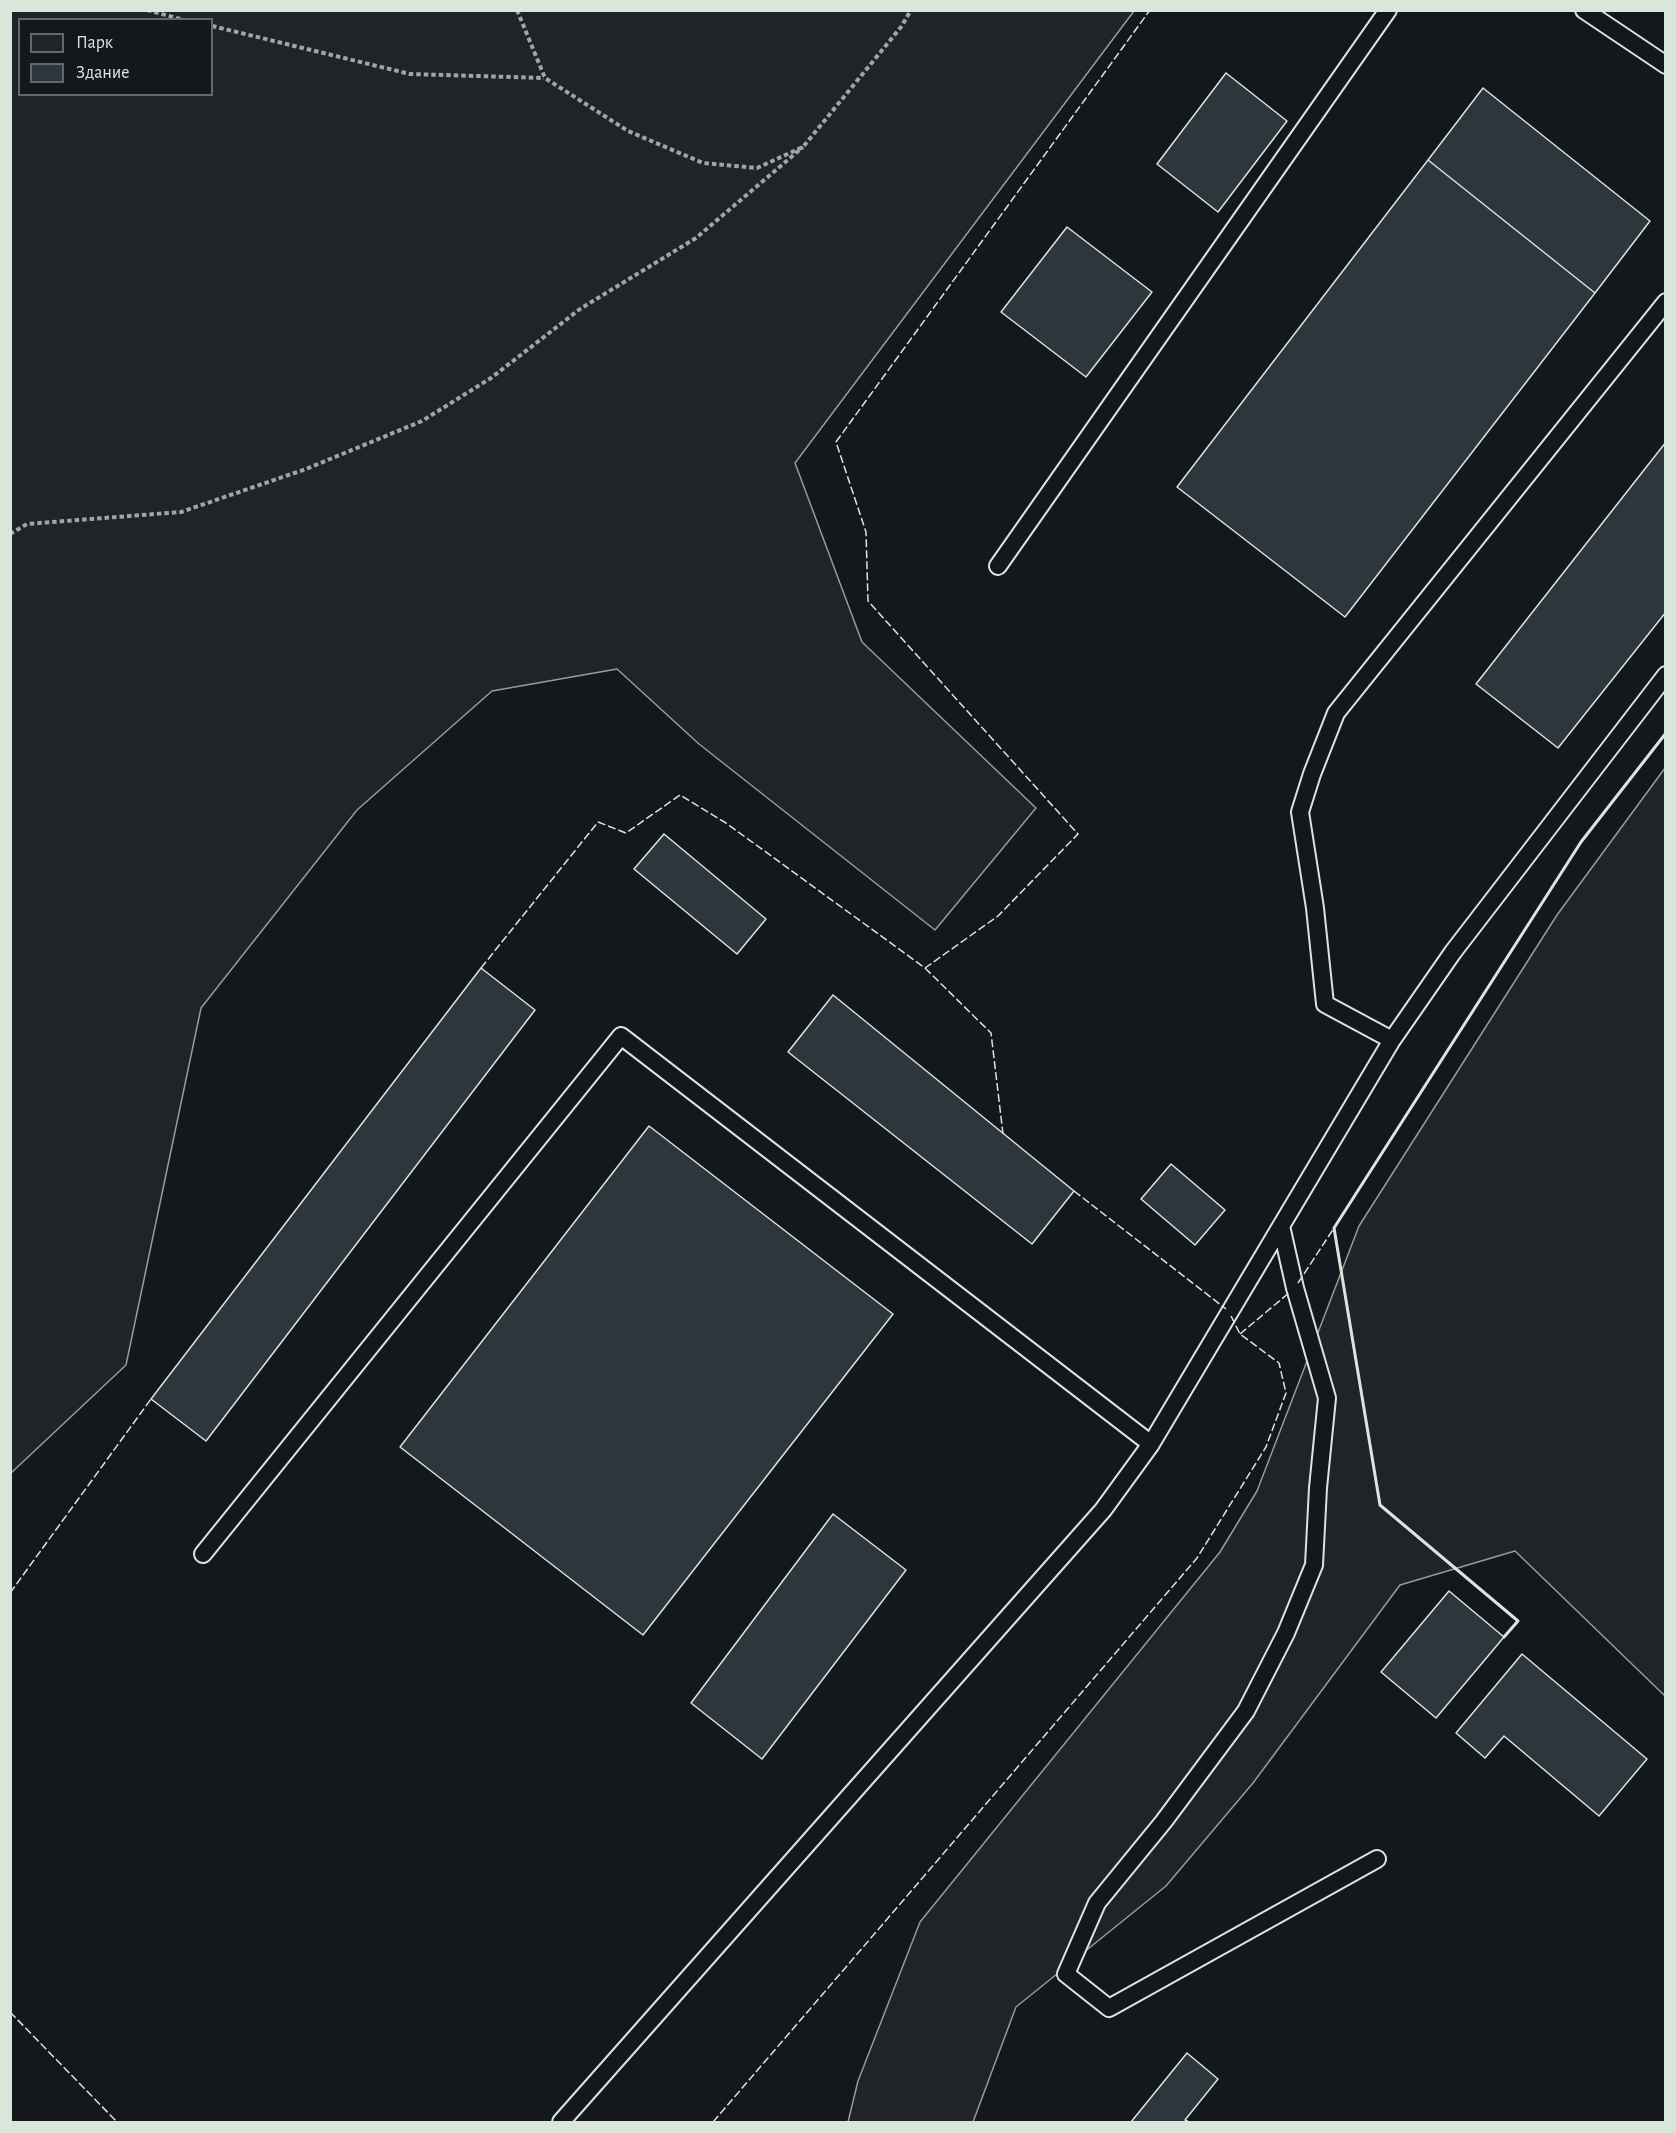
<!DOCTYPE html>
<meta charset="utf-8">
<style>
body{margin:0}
#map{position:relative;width:1676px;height:2133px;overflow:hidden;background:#14181c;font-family:"Alegreya Sans",sans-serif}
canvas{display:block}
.frame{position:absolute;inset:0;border:12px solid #d8e6dc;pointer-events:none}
.legend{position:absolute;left:18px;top:18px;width:195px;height:78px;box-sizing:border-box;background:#14181c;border:2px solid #626a69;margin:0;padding:8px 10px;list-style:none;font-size:18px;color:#d8e6dc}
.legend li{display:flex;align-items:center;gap:12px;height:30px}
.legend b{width:30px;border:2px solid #626a69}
</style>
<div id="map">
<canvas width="1676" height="2133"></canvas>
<div class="frame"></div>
<ul class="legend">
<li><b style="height:16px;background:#202428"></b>Парк</li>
<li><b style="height:16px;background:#2c363c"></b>Здание</li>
</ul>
</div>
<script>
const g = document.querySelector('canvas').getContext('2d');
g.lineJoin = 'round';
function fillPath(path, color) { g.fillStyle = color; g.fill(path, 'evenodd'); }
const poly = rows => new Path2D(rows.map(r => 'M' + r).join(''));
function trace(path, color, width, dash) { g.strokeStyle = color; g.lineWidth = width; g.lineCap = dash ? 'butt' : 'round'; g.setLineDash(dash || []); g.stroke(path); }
const green = poly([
 [11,10,1134,11,795,463,862,642,1036,808,935,930,699,744,617,669,492,691,357,810,201,1008,126,1365,11,1473,11,10],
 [20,20,212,20,212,94,20,94,20,20],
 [1665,768,1665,1696,1515,1551,1400,1585,1253,1783,1166,1886,1016,2007,973,2122,848,2122,858,2081,920,1922,1220,1552,1257,1491,1359,1226,1557,915,1665,768]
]);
const building = poly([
 [1226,73,1287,121,1218,212,1157,164,1226,73],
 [1483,88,1650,221,1595,293,1428,160,1483,88],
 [1428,160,1595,293,1345,617,1177,487,1428,160],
 [1067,227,1152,292,1086,377,1001,312,1067,227],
 [1666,442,1666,612,1558,748,1476,684,1666,442],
 [664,834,766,919,737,954,634,869,664,834],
 [481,968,535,1010,206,1441,151,1399,481,968],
 [833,995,1074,1191,1032,1244,788,1052,833,995],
 [649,1126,893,1314,643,1635,400,1447,649,1126],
 [1171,1164,1225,1210,1195,1245,1141,1199,1171,1164],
 [833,1514,906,1570,762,1759,691,1703,833,1514],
 [1449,1591,1504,1637,1436,1718,1381,1672,1449,1591],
 [1522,1654,1647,1759,1599,1816,1504,1736,1485,1758,1456,1733,1522,1654],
 [1187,2053,1218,2079,1185,2120,1189,2122,1131,2122,1187,2053]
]);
const path = poly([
 [147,10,184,20],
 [517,10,545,78,628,131,703,163,757,168,803,147,901,27,911,10],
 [212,26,410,74,544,78],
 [10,534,27,524,181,512,306,469,422,421,491,378,580,309,696,238,803,147]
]);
const service = poly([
 [1584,10,1666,65],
 [998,566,1388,10],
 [1392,1040,1325,1004,1315,908,1300,812,1312,774,1336,713,1666,302],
 [1281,1226,1295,1288,1327,1398,1318,1488,1314,1565,1286,1633,1246,1711,1164,1821,1097,1903,1066,1974,1109,2008,1377,1859],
 [203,1554,621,1036,1151,1444],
 [561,2122,1103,1510,1151,1444,1392,1040,1453,952,1666,675]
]);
const fence = poly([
 [481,968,598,822,626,833,680,795,726,823,925,968,998,916,1078,834,868,601,866,532,836,442,1150,10],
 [925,968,991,1033,1003,1134],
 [1074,1191,1226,1309],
 [1298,1283,1334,1228],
 [1240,1334,1290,1292],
 [10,1593,151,1399],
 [10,2012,117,2122],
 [713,2122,1197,1558,1266,1447,1286,1393,1279,1363,1240,1334,1231,1316]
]);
const wall = poly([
 [1504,1637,1518,1621,1380,1505,1334,1228,1581,842,1666,733]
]);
fillPath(green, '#202428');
trace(green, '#939e99', 1.5);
fillPath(building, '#2c363c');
trace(building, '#d8e6dc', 1.5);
trace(service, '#d8e6dc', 20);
trace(path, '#9da8a2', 4, [4.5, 3]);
trace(service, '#14181c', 16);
trace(fence, '#d8e6dc', 1.5, [8, 3]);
trace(wall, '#d8e6dc', 3);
</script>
